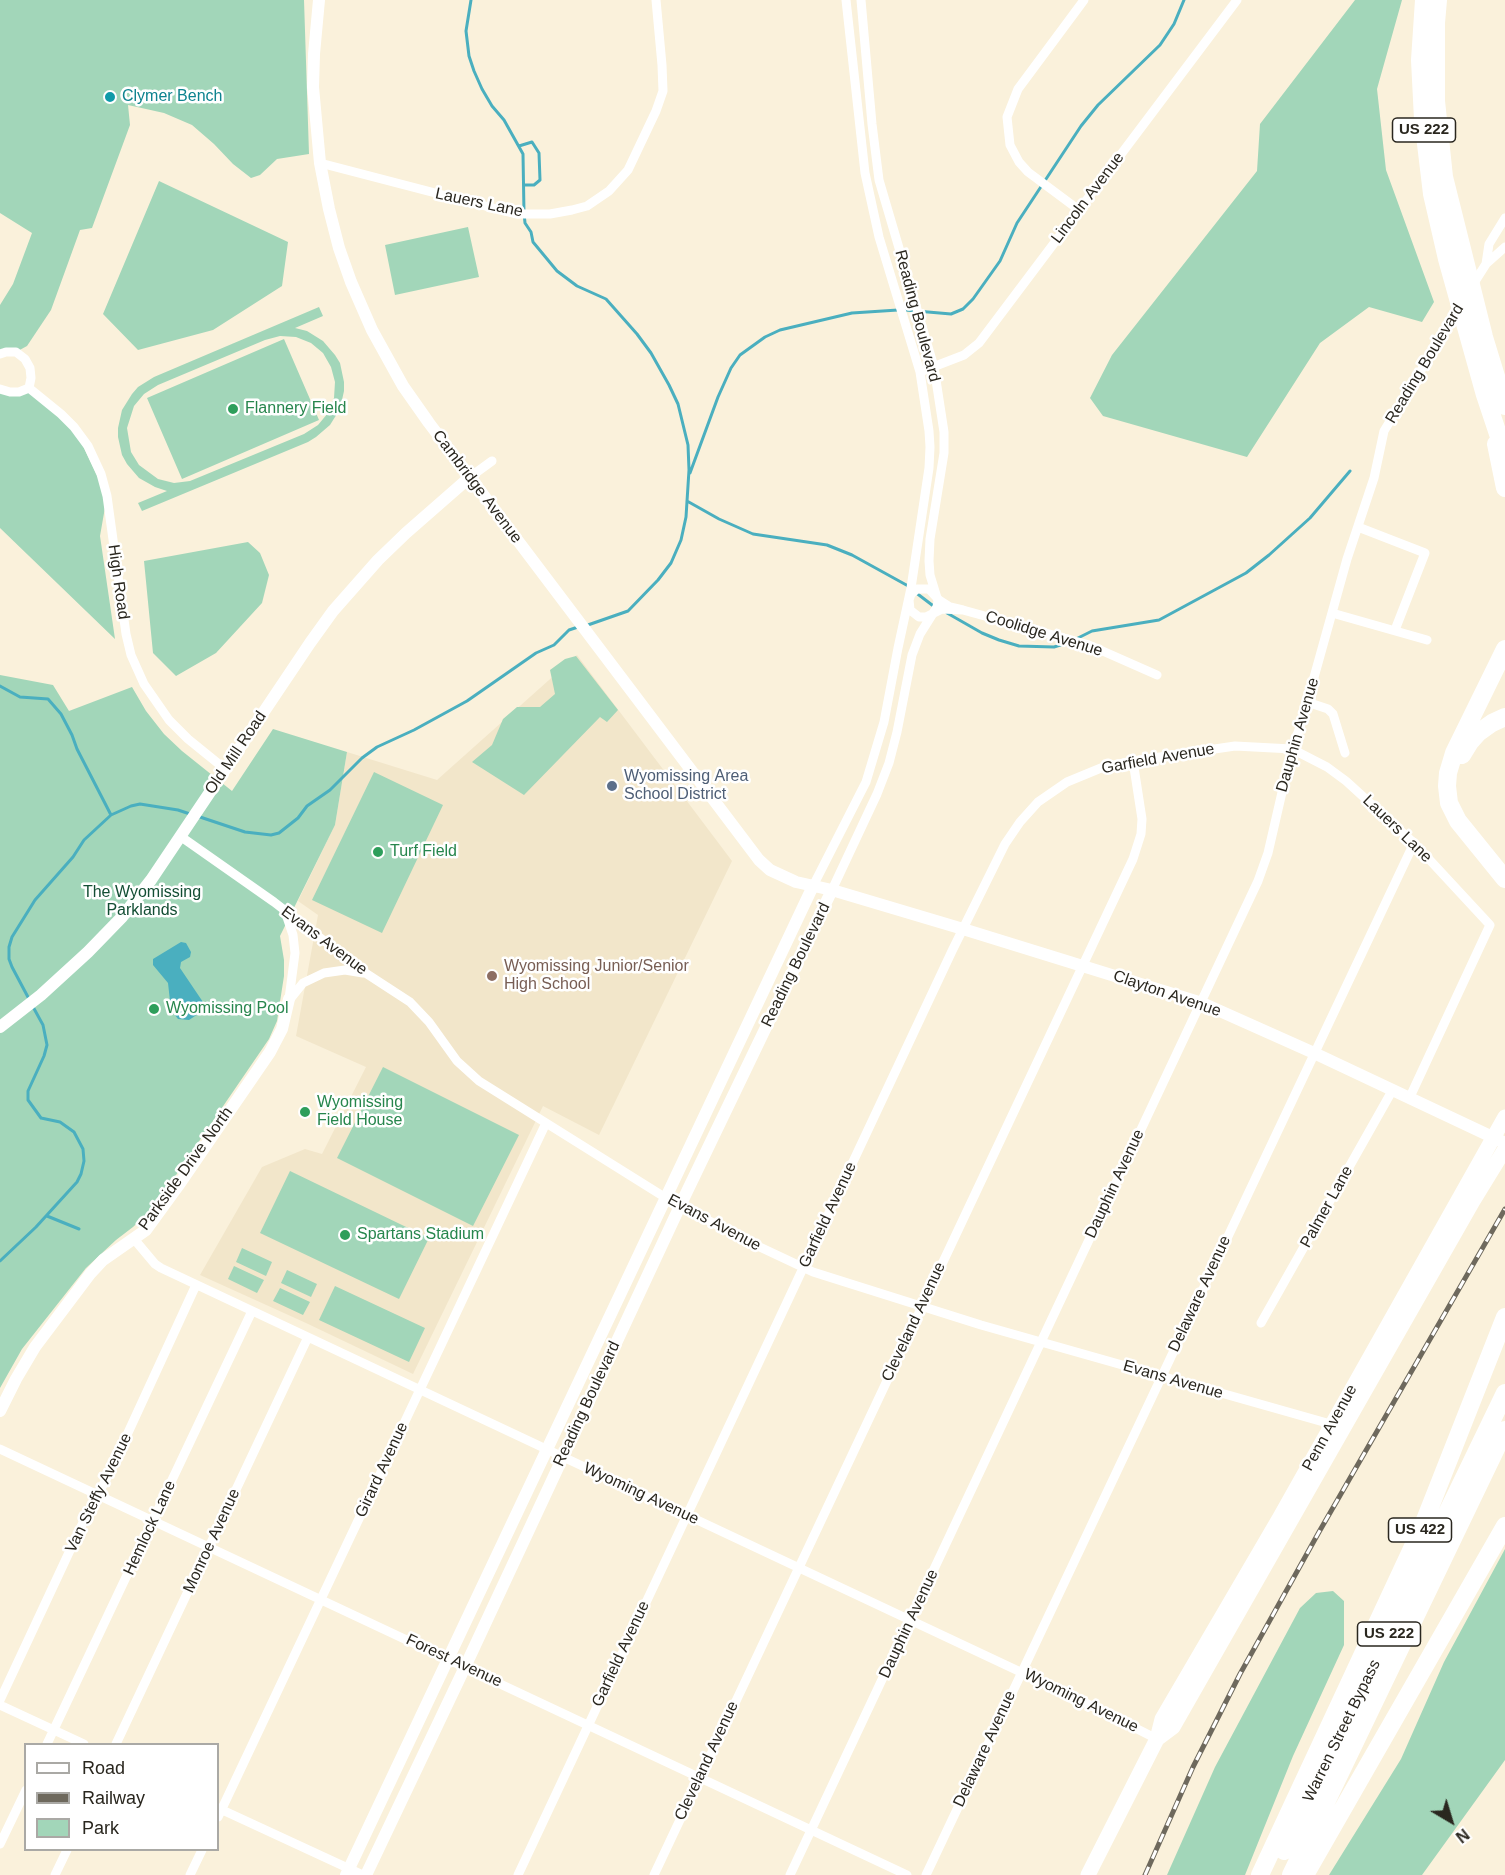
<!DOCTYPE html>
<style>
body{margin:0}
#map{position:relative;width:1505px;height:1875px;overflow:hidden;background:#faf1db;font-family:Arial,sans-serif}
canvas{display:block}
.legend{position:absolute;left:24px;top:1743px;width:195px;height:108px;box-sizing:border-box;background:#fff;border:2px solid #aaa9a5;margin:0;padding:8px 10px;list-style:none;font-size:18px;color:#2a271f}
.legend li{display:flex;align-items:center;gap:12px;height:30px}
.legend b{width:30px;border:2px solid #aaa9a5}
.north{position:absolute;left:1421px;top:1791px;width:60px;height:60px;-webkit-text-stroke:4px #fff;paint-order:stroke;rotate:142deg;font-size:16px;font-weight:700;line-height:24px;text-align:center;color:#2a271f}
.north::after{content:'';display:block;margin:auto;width:21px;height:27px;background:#2a271f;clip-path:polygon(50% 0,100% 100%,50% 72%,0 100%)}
</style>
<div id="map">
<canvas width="1505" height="1875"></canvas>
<ul class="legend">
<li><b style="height:8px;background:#fff"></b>Road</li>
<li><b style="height:8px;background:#6e695d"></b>Railway</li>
<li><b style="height:16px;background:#a2d6b9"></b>Park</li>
</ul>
<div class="north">N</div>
</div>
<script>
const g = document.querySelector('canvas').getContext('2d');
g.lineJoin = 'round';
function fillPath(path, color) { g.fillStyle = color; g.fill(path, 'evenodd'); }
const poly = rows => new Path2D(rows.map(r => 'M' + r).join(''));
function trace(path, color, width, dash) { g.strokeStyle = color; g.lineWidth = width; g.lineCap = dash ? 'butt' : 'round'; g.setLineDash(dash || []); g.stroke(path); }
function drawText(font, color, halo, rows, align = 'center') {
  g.font = font + ' Arial,sans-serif'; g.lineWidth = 5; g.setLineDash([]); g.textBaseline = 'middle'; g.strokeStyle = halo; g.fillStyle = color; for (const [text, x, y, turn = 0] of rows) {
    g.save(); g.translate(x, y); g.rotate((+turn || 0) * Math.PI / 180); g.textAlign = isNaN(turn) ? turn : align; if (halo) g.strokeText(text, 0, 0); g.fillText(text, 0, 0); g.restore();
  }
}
const built = poly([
 [577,655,732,861,599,1135,543,1106,413,1374,306,1323,200,1275,262,1167,305,1149,322,1154,366,1067,296,1036,318,915,298,901,335,825,347,752,437,780]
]);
const green = poly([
 [0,0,304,0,309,154,277,159,260,175,251,178,233,164,214,144,192,125,164,113,128,105,130,125,92,228,80,230,51,310,27,346,16,352,0,354,0,305,13,284,32,233,0,213],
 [1355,0,1402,0,1377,89,1386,170,1434,302,1422,322,1369,307,1320,343,1247,457,1103,416,1090,398,1112,355,1257,171,1260,124],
 [159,181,288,242,282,286,213,330,138,350,103,314],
 [468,227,479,277,395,295,385,245],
 [319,307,323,316,295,328,307,331,323,341,335,355,340,363,344,382,344,391,340,409,330,425,316,437,308,442,142,511,138,503,167,491,155,487,139,478,127,464,122,455,118,437,118,428,122,410,132,394,138,387,154,377],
 [280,336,296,337,311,343,323,353,331,367,335,382,334,398,328,413,318,425,304,434,190,481,174,483,158,479,139,465,131,452,127,428,134,406,144,394,158,385,265,340],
 [284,339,319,420,182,479,147,398],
 [29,388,74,427,107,496,100,536,115,639,0,528,0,389],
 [248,542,260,553,269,575,262,603,216,653,176,676,153,653,144,561],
 [576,656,618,710,607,722,600,717,524,795,472,762,492,745,503,719,517,707,540,707,555,694,550,670,565,659],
 [0,675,53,685,69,711,132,687,146,711,164,734,182,751,232,791,273,729,347,752,335,825,280,936,284,960,284,976,277,1021,269,1039,161,1197,149,1212,133,1227,116,1240,86,1268,22,1349,0,1388],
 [374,772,443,805,382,933,312,900],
 [383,1067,519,1135,473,1226,337,1158],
 [290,1171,429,1238,399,1299,260,1233],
 [242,1248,272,1262,266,1276,236,1262],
 [234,1266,264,1280,257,1293,228,1279],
 [287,1270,317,1284,311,1297,281,1283],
 [335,1286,425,1328,409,1362,319,1320],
 [280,1288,310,1302,303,1315,273,1301],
 [1505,1549,1505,1760,1422,1875,1329,1875,1401,1759,1444,1662],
 [1333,1591,1344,1601,1344,1645,1293,1756,1245,1875,1167,1875,1215,1767,1300,1608,1316,1593]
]);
const water = poly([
 [181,942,186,943,191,952,190,957,181,962,180,968,207,1008,189,1020,178,1019,171,1010,168,983,153,965,153,959]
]);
const stream = poly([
 [471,0,466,31,469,56,474,71,482,89,492,106,504,120,523,154,524,213,525,223,531,232,533,242,557,271,577,286,606,299,637,334,651,353,669,385,678,404,688,445,689,470,686,517,681,540,671,563,658,580,628,611,585,626],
 [519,146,532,142,539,153,540,180,534,185,524,185],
 [905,310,951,314,963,309,973,299,1000,261,1017,223,1081,126,1098,105,1160,45,1174,24,1184,0],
 [690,473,718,397,731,368,740,355,765,337,780,330,852,313,898,310],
 [687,501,719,519,753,534,827,545,852,555,910,587],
 [915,592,936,608],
 [947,613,982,633,999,640,1019,646,1054,647,1070,642],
 [1076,639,1092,631,1159,620,1246,573,1269,555,1310,518,1350,471],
 [0,686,20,697,48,699,61,714,72,735,77,749,111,815],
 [197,816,245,832,271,835,279,833,298,818,307,806,330,790,362,758,377,747,414,730,467,701,536,653,554,645,569,630,578,627],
 [29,999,12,967,9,959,9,947,12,937,35,900,73,857,84,840,111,815,131,806,140,804,178,810,190,814],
 [47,1216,79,1229],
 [0,1261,36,1227,77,1182,81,1174,84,1161,83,1149,74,1132,60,1122,41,1118,28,1100,28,1091,44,1056,47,1045,43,1025,32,1005]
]);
const minor = poly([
 [320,163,516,214,550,214,572,210,587,206,609,191,628,170,656,111,663,91,662,65,656,0],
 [1079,210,1028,172,1019,162,1010,145,1007,117,1018,89,1084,0],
 [1486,264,1489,244,1505,218],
 [1472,286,1486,264,1505,247],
 [0,354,6,352,16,352,25,359,30,368,31,378,29,388],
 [920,372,964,355,979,343,1237,0],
 [29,388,61,414,74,427,88,446,101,474,107,496,126,634,131,655,144,684,169,720,188,739,225,769],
 [0,389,10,392,19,392,29,388],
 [470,477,492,461],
 [1358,527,1425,553,1395,630],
 [963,610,942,609,926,617,919,617,910,610,909,600,911,594,917,589,929,589,939,600,950,607,963,610,1089,645,1157,675],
 [1332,613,1427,640],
 [1307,702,1328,709,1333,714,1345,753],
 [180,836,274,902,367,974,410,1002,429,1022,457,1061,479,1081,666,1198,747,1241,813,1272,981,1325,1334,1425],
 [813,886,866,782,884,722,898,648,911,588,929,468,930,447,929,431,920,372,879,237,865,173,846,0],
 [832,890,877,794,889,763,897,732,912,655,920,634,937,607,938,601,930,575,929,561,930,539,944,453,944,432,934,367,879,180,872,124,861,0],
 [286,914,293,935,295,953,289,999],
 [291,998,303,983,324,973,345,970,363,973],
 [134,1239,155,1264,161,1268,1078,1699,1157,1739],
 [1261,1323,1392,1091],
 [0,1449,907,1875],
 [0,1700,87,1514,109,1474,196,1285],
 [0,1705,84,1744],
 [47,1744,252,1311],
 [116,1744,308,1337],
 [218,1808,363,1875],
 [218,1817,546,1123],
 [0,1844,26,1790],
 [55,1875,67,1850],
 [190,1875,202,1850],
 [518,1875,952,951,1005,844,1020,822,1038,802,1067,782,1101,768,1133,761,1235,746,1292,749,1327,767,1346,781,1414,843,1490,925,1409,1099],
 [654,1875,1133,859,1141,834,1142,819,1133,761],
 [790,1875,1258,881,1268,853,1292,749,1301,724,1347,559,1374,478,1384,431,1459,308],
 [926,1875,1414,843]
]);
const tertiary = poly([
 [319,0,314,54,313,87,320,163,329,209,339,248,351,282,372,330,403,386,429,423,759,860,770,870,796,882,832,890,963,929,1202,1003,1314,1053,1505,1143],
 [0,1027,41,995,88,952,122,917,151,880,310,643,333,611,378,560,406,533,470,477],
 [0,1411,16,1379,35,1347,90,1274,103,1260,146,1230,178,1186,270,1052,282,1029,289,999],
 [346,1875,813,886],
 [366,1875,465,1667,680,1206,832,890]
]);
const primary = poly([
 [1157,1739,1173,1727,1473,1201,1505,1149],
 [1088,1875,1157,1739,1162,1719,1280,1517,1505,1117]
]);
const motorway = poly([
 [1424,0,1420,60,1423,119,1432,194,1447,259,1485,395,1505,455],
 [1438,0,1436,23,1436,101,1444,177,1484,337,1505,406],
 [1496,444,1505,488],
 [1505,649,1454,753,1448,773,1447,786,1449,803,1458,821,1505,879],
 [1462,755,1470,742,1478,733,1492,723,1505,717],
 [1284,1851,1505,1393],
 [1260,1875,1423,1525,1505,1317],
 [1291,1875,1505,1430],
 [1305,1875,1505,1526]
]);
const rail = poly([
 [1145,1875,1193,1767,1240,1674,1319,1532,1505,1209]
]);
const markers = [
 [110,97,6,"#0f9aa8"],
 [233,409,6,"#2e9e5b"],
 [612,786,6,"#5c6f8a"],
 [378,852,6,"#2e9e5b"],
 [492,976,6,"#8d6e63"],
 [154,1009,6,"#2e9e5b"],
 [305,1112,6,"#2e9e5b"],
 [345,1235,6,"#2e9e5b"]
];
const shields = [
 [1424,130,63],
 [1420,1530,63],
 [1389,1634,63]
];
const shieldNames = [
 ["US 222",1424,130],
 ["US 422",1420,1530],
 ["US 222",1389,1634]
];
const cultureNames = [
 ["Clymer Bench",122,97]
];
const streetNames = [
 ["Lincoln Avenue",1088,198,-53],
 ["Lauers Lane",479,203,12],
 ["Reading Boulevard",917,316,75],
 ["Reading Boulevard",1425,364,-59],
 ["Cambridge Avenue",477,487,53],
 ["High Road",118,582,82],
 ["Coolidge Avenue",1044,634,17],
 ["Dauphin Avenue",1298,735,-74],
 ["Old Mill Road",236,753,-56],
 ["Garfield Avenue",1158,759,-10],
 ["Lauers Lane",1397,829,44],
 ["Evans Avenue",324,941,37],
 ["Reading Boulevard",796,965,-64],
 ["Clayton Avenue",1167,994,19],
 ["Parkside Drive North",186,1169,-54],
 ["Dauphin Avenue",1115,1184,-65],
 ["Palmer Lane",1327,1207,-61],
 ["Garfield Avenue",828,1215,-65],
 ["Evans Avenue",714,1223,28],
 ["Delaware Avenue",1200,1294,-65],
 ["Cleveland Avenue",914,1322,-65],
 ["Evans Avenue",1173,1380,16],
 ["Reading Boulevard",587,1404,-65],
 ["Penn Avenue",1330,1428,-61],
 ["Girard Avenue",382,1470,-65],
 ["Van Steffy Avenue",99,1493,-64],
 ["Wyoming Avenue",641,1494,25],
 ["Hemlock Lane",150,1528,-65],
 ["Monroe Avenue",212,1541,-65],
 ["Dauphin Avenue",909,1624,-65],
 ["Garfield Avenue",621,1654,-65],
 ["Forest Avenue",454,1661,25],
 ["Wyoming Avenue",1081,1701,26],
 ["Warren Street Bypass",1342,1731,-64],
 ["Delaware Avenue",985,1749,-65],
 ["Cleveland Avenue",707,1761,-65]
];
const leisureNames = [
 ["Flannery Field",245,409],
 ["Turf Field",390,852],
 ["Wyomissing Pool",166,1009],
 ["Wyomissing",317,1103],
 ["Field House",317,1121],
 ["Spartans Stadium",357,1235]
];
const serviceNames = [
 ["Wyomissing Area",624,777],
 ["School District",624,795]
];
const parkNames = [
 ["The Wyomissing",142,893],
 ["Parklands",142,911]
];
const educationNames = [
 ["Wyomissing Junior/Senior",504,967],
 ["High School",504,985]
];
fillPath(built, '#f2e6ca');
fillPath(green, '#a2d6b9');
fillPath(water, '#4aafbf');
trace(stream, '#4aafbf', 3);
trace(minor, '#fff', 9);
trace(tertiary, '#fff', 12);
trace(primary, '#fff', 15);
trace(motorway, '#fff', 18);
trace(rail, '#6e695d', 5);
trace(rail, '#fff', 3, [9]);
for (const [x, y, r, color] of markers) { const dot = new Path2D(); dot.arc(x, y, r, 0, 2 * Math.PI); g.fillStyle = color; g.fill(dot); trace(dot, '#fff', 2); }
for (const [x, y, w] of shields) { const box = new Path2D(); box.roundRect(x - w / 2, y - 12, w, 24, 4.5); g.fillStyle = '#fff'; g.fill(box); trace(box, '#2a271f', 1.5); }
drawText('bold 15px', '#2a271f', null, shieldNames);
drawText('16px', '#0d838f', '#fff', cultureNames, 'left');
drawText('16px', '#2a271f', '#fff', streetNames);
drawText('16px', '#27864d', '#fff', leisureNames, 'left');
drawText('16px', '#4e5e75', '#fff', serviceNames, 'left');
drawText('16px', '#134e34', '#fff', parkNames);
drawText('16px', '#785e54', '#fff', educationNames, 'left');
</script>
